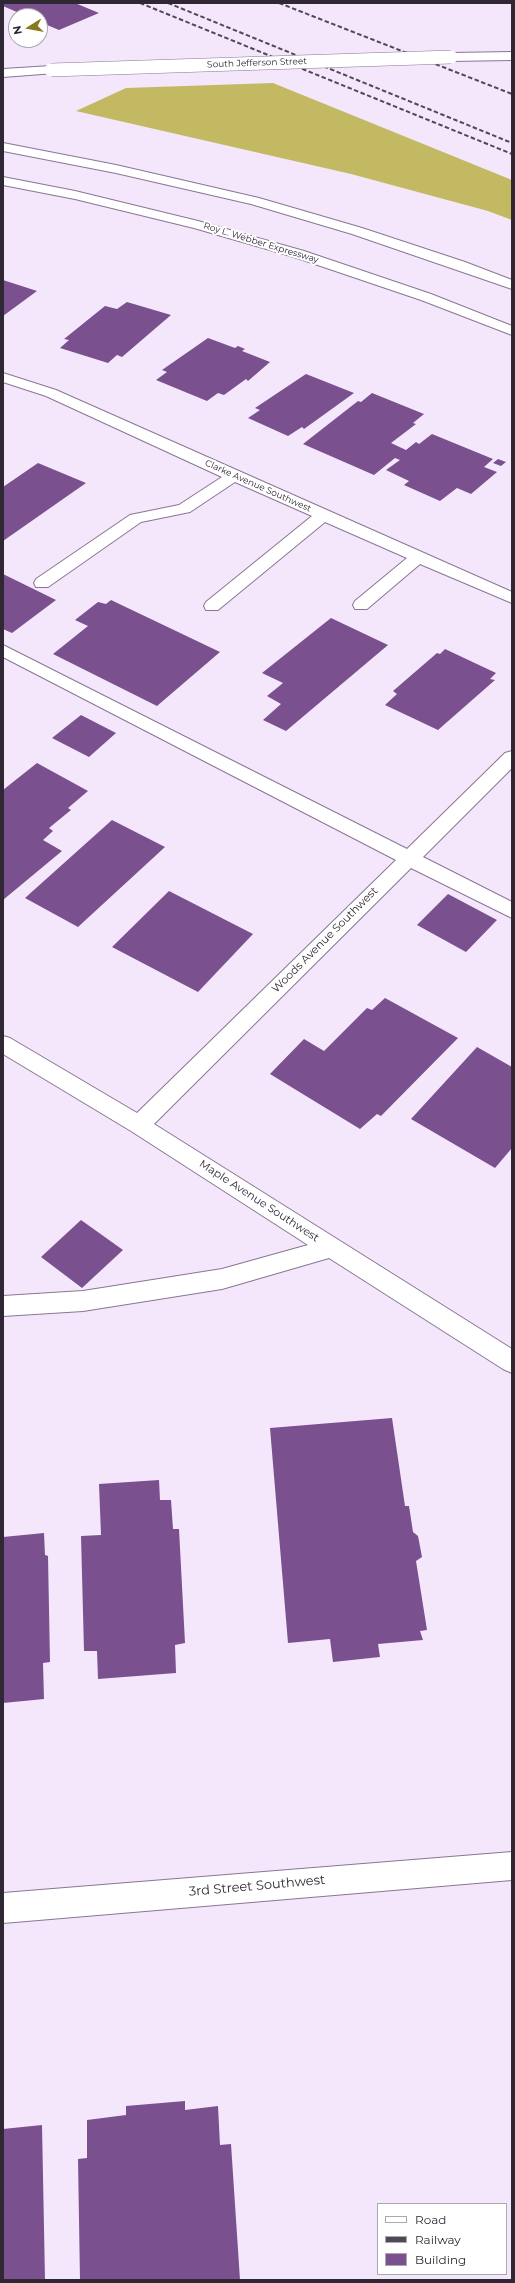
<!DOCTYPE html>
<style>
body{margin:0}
#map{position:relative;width:515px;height:2283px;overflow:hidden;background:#f4e7fb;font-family:Montserrat,sans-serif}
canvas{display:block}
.frame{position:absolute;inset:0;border:4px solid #2f2734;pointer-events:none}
.legend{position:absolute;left:377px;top:2203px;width:130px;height:72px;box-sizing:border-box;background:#fff;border:1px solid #aca9ae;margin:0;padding:5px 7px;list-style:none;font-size:12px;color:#2f2734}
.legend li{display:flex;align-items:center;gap:8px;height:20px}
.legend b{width:20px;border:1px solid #aca9ae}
.north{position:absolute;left:8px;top:8px;width:40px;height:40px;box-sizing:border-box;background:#fff;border:1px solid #aca9ae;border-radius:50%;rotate:259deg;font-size:11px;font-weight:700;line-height:16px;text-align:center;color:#2f2734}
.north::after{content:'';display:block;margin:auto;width:14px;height:18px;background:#857a20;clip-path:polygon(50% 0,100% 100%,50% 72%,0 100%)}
</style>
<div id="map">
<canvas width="515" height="2283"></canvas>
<div class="frame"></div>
<ul class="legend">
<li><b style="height:5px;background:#fff"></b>Road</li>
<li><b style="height:5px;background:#514856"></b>Railway</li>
<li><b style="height:11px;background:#7a508f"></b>Building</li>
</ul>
<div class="north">N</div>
</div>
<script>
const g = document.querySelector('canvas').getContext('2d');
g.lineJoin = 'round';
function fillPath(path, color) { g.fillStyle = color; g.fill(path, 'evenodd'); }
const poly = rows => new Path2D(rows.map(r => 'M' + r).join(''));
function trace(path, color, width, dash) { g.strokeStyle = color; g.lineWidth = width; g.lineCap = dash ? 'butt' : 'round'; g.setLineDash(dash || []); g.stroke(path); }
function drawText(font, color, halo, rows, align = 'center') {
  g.font = font + ' Montserrat,sans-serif'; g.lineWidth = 4; g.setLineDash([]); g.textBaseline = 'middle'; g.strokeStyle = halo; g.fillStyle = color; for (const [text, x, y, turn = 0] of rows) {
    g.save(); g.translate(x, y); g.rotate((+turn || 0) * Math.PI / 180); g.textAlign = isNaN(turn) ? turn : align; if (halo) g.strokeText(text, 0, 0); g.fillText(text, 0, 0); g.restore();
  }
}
const forest = poly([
 [273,83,512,180,512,220,488,211,351,174,76,111,126,88]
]);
const building = poly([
 [3,3,75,3,99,13,59,30,40,22,40,16,26,16,3,6],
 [3,280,37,291,3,316],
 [127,302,171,315,122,357,117,355,108,363,60,348,69,340,64,339,105,306,117,309],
 [208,338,235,348,238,346,245,349,242,351,270,362,248,381,246,379,224,395,218,393,207,401,156,380,167,372,162,370],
 [306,374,354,393,304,429,302,427,288,436,248,418,260,410,255,408],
 [372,393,424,414,413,423,416,424,391,443,406,450,416,442,419,444,432,434,493,459,484,467,497,472,471,494,457,488,440,501,404,485,409,481,386,470,400,460,395,458,374,475,303,444,358,401,361,402],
 [498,459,506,462,501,466,493,463],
 [38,463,86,483,3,541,3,487],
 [3,574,56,600,12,633,3,629],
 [111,600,220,652,157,706,53,654,88,626,75,620,98,602,106,604],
 [331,618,388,645,286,731,263,720,281,704,267,696,283,683,262,673],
 [445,649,496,673,490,679,495,680,438,730,385,705,397,694,393,691,437,653,440,654],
 [81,715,116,733,89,757,52,738],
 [37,763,88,791,68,808,71,810,49,828,53,831,43,840,62,851,3,900,3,790],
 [112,820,165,847,78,927,25,898],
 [169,891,253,934,198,992,112,947],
 [448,894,497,920,466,952,417,925],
 [385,998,458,1038,381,1116,377,1114,360,1129,270,1074,304,1039,324,1051,367,1008,372,1010],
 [477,1047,512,1067,512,1148,495,1168,411,1119],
 [81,1220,123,1250,82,1288,41,1257],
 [392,1418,405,1506,409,1506,413,1532,418,1536,422,1557,416,1561,427,1630,420,1631,423,1640,378,1644,380,1657,333,1662,330,1639,288,1643,270,1428],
 [159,1480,160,1500,171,1500,173,1529,179,1529,185,1643,175,1645,176,1673,98,1679,97,1651,84,1651,81,1536,101,1535,99,1484],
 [44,1533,45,1555,48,1556,50,1662,43,1663,44,1699,3,1703,3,1537],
 [185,2101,185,2110,218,2106,220,2145,231,2144,240,2280,80,2280,78,2159,87,2158,87,2120,126,2115,126,2106],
 [42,2125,45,2280,3,2280,3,2129]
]);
const minor = poly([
 [3,373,56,390,512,592,512,603,420,564,367,609,355,609,353,605,355,601,407,558,325,522,218,610,206,610,204,606,206,602,312,516,235,482,190,512,141,522,48,587,36,587,34,583,36,579,130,515,179,505,222,477,46,396,3,382,3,373],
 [3,645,407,849,505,753,512,751,512,768,423,857,512,902,512,918,411,868,154,1124,512,1349,512,1373,503,1369,329,1258,222,1289,83,1311,3,1316,3,1296,83,1291,222,1269,308,1245,131,1131,3,1054,3,1036,10,1038,137,1113,396,860,3,657,3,645],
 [512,1852,512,1880,3,1923,3,1893,512,1852]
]);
const major = poly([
 [512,52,512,60,451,61,445,57,451,53,512,52],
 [51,66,57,70,55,73,3,77,3,69,51,66]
]);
const highway = poly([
 [3,143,116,165,259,198,362,228,465,262,512,280,512,289,352,234,251,204,116,173,3,151,3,143],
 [3,177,75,191,198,221,304,251,431,294,512,326,512,335,421,300,294,257,194,228,75,199,3,185,3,177]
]);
const rail = poly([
 [140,3,512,154],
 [168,3,512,143],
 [279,3,512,94]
]);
const majorBridge = poly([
 [51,70,451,57]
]);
const farStreetnames = [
 ["South Jefferson Street",257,63,-2],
 ["Roy L. Webber Expressway",261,243,17],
 ["Clarke Avenue Southwest",258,486,24]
];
const streetNames = [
 ["Woods Avenue Southwest",325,940,-45],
 ["Maple Avenue Southwest",259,1201,33]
];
const nearStreetnames = [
 ["3rd Street Southwest",257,1886,-5]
];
fillPath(forest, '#c3b963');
fillPath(building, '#7a508f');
trace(minor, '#897694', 2);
trace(major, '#897694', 2);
trace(highway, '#897694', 2);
fillPath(minor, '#fff');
fillPath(major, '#fff');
fillPath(highway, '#fff');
trace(rail, '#514856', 2, [4.5, 2.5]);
trace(majorBridge, '#897694', 14, []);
trace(majorBridge, '#fff', 13);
drawText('9px', '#2f2734', '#fff', farStreetnames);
drawText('11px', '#2f2734', '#fff', streetNames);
drawText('13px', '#2f2734', '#fff', nearStreetnames);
</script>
